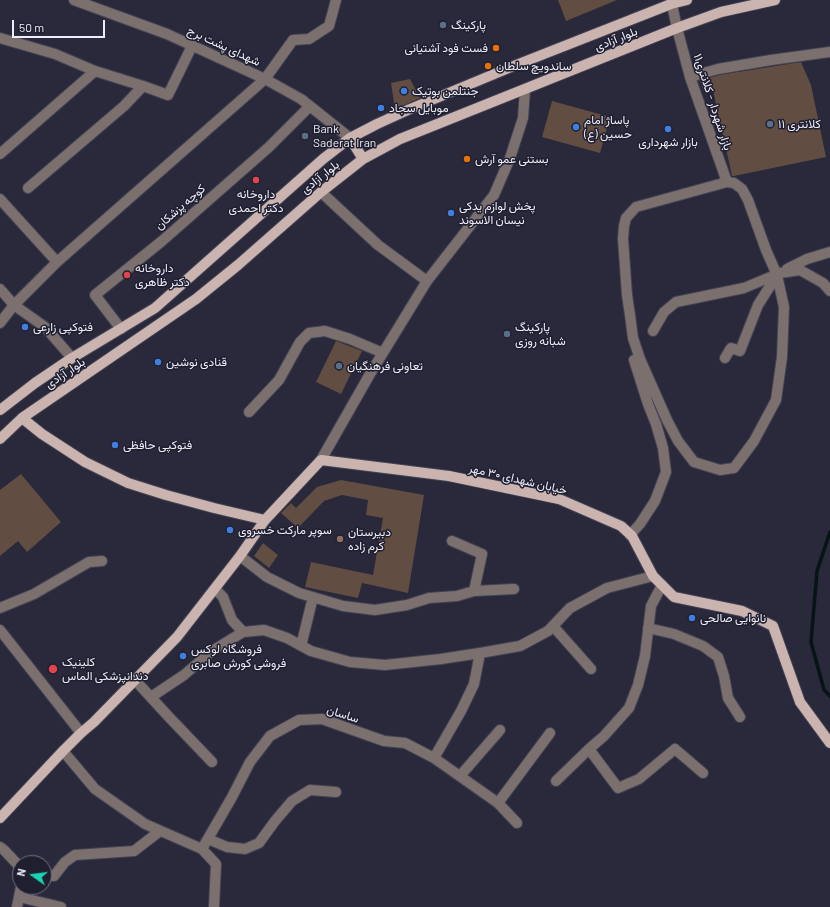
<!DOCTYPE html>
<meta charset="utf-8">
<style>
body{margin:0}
#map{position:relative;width:830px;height:907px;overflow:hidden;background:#29293b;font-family:Barlow,sans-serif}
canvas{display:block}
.north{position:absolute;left:12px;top:855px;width:40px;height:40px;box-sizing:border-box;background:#201f30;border:1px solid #727180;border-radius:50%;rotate:284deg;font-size:11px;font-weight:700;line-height:16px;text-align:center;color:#ededf9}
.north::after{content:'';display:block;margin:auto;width:14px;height:18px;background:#1ad5b2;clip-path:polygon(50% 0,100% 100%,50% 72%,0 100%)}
.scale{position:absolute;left:12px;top:20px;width:93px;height:18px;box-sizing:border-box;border:2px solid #ededf9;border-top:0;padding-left:5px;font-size:12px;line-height:14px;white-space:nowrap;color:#ededf9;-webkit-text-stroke:3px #201f30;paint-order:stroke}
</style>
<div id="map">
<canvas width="830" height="907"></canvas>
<div class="north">N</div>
<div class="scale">50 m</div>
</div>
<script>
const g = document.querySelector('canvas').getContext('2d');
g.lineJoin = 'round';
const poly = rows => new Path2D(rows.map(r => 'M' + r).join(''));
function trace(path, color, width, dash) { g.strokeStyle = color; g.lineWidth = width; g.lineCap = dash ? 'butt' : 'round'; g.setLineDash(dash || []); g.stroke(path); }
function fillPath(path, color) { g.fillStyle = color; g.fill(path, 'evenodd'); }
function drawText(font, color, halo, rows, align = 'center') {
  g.font = font + ' Barlow,Vazirmatn,sans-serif'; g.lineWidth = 3; g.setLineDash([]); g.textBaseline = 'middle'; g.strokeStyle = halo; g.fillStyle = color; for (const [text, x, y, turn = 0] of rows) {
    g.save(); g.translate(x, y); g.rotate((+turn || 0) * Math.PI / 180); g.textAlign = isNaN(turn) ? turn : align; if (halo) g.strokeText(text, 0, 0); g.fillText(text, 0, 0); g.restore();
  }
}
const stream = poly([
 [830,532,817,571,811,642,824,690,830,696]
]);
const building = poly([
 [558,0,617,0,566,21],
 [801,62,811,85,826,157,734,176,732,176,713,90,704,92,700,81,719,75],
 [410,79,420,98,395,109,391,83],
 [552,101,610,117,600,153,542,137],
 [336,341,362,351,341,394,316,382],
 [21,474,61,522,27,552,18,541,0,556,0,490],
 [341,480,424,495,408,593,362,583,358,598,305,587,311,562,373,575,383,518,366,515,368,500,342,495,324,501,298,528,281,513,291,503,296,508,317,487],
 [263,543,278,555,269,568,254,556]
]);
const minor = poly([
 [74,0,167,34,265,79,301,99,350,138],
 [671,0,677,28,690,77,727,182],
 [0,38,55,54,95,71,143,86,168,95,192,46],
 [690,77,718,69,771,60,830,52],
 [0,154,95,71],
 [727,182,734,183,742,189,748,200,766,250,777,275,784,307,782,357,776,400,754,441,734,468,720,470,694,462,678,441,667,420,640,359,633,338,630,315,627,295,623,239,624,226,626,218,636,207,727,182],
 [28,188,124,106,143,86],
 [321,192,378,245,427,281],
 [0,199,57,262],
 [787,269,807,259,830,252],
 [0,289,14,305,45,327,72,358],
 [0,323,14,305,57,262,265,79,293,40,309,39,329,26,336,0],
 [121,329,95,295,162,241,269,147,310,106],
 [653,331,664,312,676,302,744,288,780,273,800,270,823,283,830,291],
 [725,358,731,348,740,351,758,305,777,275],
 [249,412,279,380,300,342,309,333,325,331,350,339,383,353],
 [321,460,370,374,427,281,494,195,510,158,523,118,525,90],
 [630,535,640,524,655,501,666,472,663,448,656,424,648,404,634,360],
 [240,556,267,577,299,593,343,606,375,610,407,605,429,598,457,596,474,591,482,554,452,541],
 [662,585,651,606,645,656,638,685,629,708,604,736,589,749,618,788,639,779,675,749,703,773],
 [215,589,223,597,232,620,243,632],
 [474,591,514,589],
 [0,608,34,594,89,562,102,561],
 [553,626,591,669],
 [648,628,674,634,703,646,718,657,724,676,728,698,740,717],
 [0,630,81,733],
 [301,646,313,597],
 [135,680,168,716,212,762],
 [151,697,184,675,212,651,243,632,264,630,287,638,311,651,350,662,385,665,441,659,480,653,520,646,548,631,570,608,607,588,653,576],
 [63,751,95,789,145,824,202,849,216,864,214,907],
 [434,758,461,711,474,684,480,653],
 [460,776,500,730],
 [556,781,589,749],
 [498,803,550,733],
 [208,839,227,847,245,849,259,843,275,821,292,801,310,790,336,792],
 [0,847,4,850,20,867],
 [202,849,232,797,250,762,270,736,299,720,322,719,384,741,405,743,434,758,498,803,517,823],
 [44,875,54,876,65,862,75,855,134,851,160,831],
 [19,897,61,907],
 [17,907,21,887]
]);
const major = poly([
 [350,138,363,159],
 [0,410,35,383,72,358,155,308,323,159,350,138,377,124,410,109,516,65,671,4,687,0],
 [22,418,42,434,85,462,128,483,166,495,214,508,265,520],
 [0,439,22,418,196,299,238,265,321,192,363,159,400,139,677,28,721,12,775,0],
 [0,818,63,751,81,733,94,722,177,637,240,556,265,520,321,460,449,476,559,499,621,526,632,536,653,576,674,597,742,611,773,626,800,702,830,743]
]);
const markers = [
 [443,25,4,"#5c6f8a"],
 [496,48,4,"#e8710a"],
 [488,66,4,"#e8710a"],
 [404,91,4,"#3f7fe0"],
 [381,108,4,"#3f7fe0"],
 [770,124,4,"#5c6f8a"],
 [576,127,4,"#3f7fe0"],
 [668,129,4,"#3f7fe0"],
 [305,136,4,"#5c6f8a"],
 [467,159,4,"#e8710a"],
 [256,180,4,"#e0444e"],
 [451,213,4,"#3f7fe0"],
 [127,275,4,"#e0444e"],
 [25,327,4,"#3f7fe0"],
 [507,334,4,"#5c6f8a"],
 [158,362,4,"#3f7fe0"],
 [339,366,4,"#5c6f8a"],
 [115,445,4,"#3f7fe0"],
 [230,530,4,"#3f7fe0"],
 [340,539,4,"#8d6e63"],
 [692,618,4,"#3f7fe0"],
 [183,656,4,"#3f7fe0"],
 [53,669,5,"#e0444e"]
];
const poiNames = [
 ["پارکینگ",451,25],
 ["فست فود آشتیانی",488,48,"right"],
 ["ساندویچ سلطان",496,66],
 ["جنتلمن بوتیک",412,91],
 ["موبایل سجاد",389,108],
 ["پاساژ امام",584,120],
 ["حسین (ع)",584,134],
 ["کلانتری ۱۱",778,124],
 ["Bank",313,129],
 ["Saderat Iran",313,143],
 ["بازار شهرداری",668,142,"center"],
 ["بستنی عمو آرش",475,159],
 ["داروخانه",256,194,"center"],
 ["دکتر احمدی",256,208,"center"],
 ["پخش لوازم یدکی",459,206],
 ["نیسان الاسوند",459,220],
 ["داروخانه",135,268],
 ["دکتر ظاهری",135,282],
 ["فتوکپی زارعی",33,327],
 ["پارکینگ",515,327],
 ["شبانه روزی",515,341],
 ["قنادی نوشین",166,362],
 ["تعاونی فرهنگیان",347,366],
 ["فتوکپی حافظی",123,445],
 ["سوپر مارکت خسروی",238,530],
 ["دبیرستان",348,532],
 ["کرم زاده",348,546],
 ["نانوایی صالحی",700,618],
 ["فروشگاه لوکس",191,649],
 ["فروشی کورش صابری",191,663],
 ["کلینیک",62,662],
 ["دندانپزشکی الماس",62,676]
];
const streetNames = [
 ["بلوار آزادی",616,39,-22],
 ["شهدای پشت برج",224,46,25],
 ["بازار شهردار - کلانتری۱۱",713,102,72],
 ["بلوار آزادی",320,177,-39],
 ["کوچه پزشکان",180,207,-41],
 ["بلوار آزادی",65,373,-34],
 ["خیابان شهدای ۳۰ مهر",518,479,13],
 ["ساسان",343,714,18]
];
trace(stream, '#061415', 3.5);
fillPath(building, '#614d42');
trace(minor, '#444456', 12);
trace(major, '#444456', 12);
trace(minor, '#7b706d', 10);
trace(major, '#cbb4b0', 10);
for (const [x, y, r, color] of markers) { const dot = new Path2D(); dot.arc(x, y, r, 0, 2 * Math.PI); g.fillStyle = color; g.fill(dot); trace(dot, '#201f30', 1.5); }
drawText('12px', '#ededf9', '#201f30', poiNames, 'left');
drawText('12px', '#ededf9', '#201f30', streetNames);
</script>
